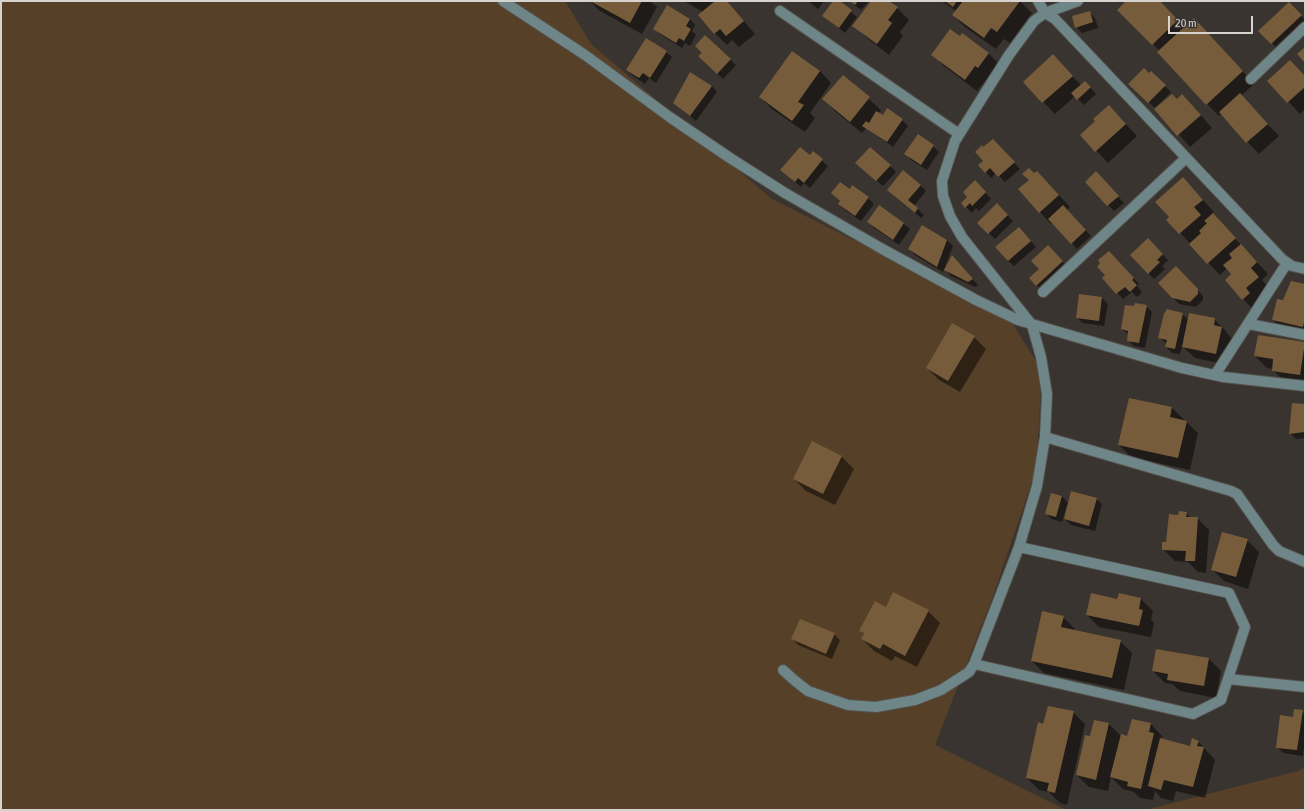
<!DOCTYPE html>
<style>
body{margin:0}
#map{position:relative;width:1306px;height:811px;overflow:hidden;background:#39342f;font-family:"Asap Condensed",sans-serif}
canvas{display:block}
.frame{position:absolute;inset:0;border:2px solid #d6d3d0;pointer-events:none}
.scale{position:absolute;left:1168px;top:16px;width:85px;height:18px;box-sizing:border-box;border:2px solid #d6d3d0;border-top:0;padding-left:5px;font-size:12px;line-height:14px;white-space:nowrap;color:#d6d3d0;-webkit-text-stroke:3px #39342f;paint-order:stroke}
</style>
<div id="map">
<canvas width="1306" height="811"></canvas>
<div class="frame"></div>
<div class="scale">20 m</div>
</div>
<script>
const g = document.querySelector('canvas').getContext('2d');
g.lineJoin = 'round';
function fillPath(path, color) { g.fillStyle = color; g.fill(path, 'evenodd'); }
const poly = rows => new Path2D(rows.map(r => 'M' + r).join(''));
function trace(path, color, width, dash) { g.strokeStyle = color; g.lineWidth = width; g.lineCap = dash ? 'butt' : 'round'; g.setLineDash(dash || []); g.stroke(path); }
const green = poly([
 [1,1,565,1,591,44,772,199,1009,318,1042,371,1036,470,993,596,935,745,1066,810,1,810],
 [1305,767,1305,810,1145,810,1298,771]
]);
const shadow = poly([
 [590,1,650,1,657,7,642,34,600,11],
 [684,1,713,1,714,3,717,1,727,1,755,34,739,47,732,40,727,45,715,33,703,12],
 [808,1,824,1,818,9],
 [834,1,838,1,857,17,845,33,823,16],
 [849,1,869,1,861,10],
 [872,1,888,1,897,8,909,20,900,32,903,36,889,55,866,37,854,26],
 [942,1,1020,1,1032,13,1010,43,1004,39,996,49,965,27,953,15,956,11],
 [1128,1,1159,1,1185,28,1206,31,1254,84,1241,96,1279,136,1259,154,1221,114,1219,116,1207,104,1159,52,1160,51,1119,10],
 [1289,3,1305,20,1305,24,1278,49,1260,31],
 [1089,12,1095,18,1098,28,1082,33,1076,27],
 [690,19,695,25,692,31,696,35,690,46,685,43,682,48,660,34,655,28],
 [705,36,736,65,723,79,705,62,703,53],
 [666,52,672,57,656,83,649,78,645,84,633,76,627,70],
 [988,53,1000,65,990,79,988,77,977,91,944,66,933,54],
 [1064,68,1081,85,1085,82,1096,94,1084,105,1075,96,1055,114,1024,82],
 [820,71,831,83,810,113,815,118,805,132,772,109,760,97],
 [1151,73,1171,92,1155,108,1156,109,1177,100,1194,107,1212,128,1190,147,1155,108,1130,84,1149,75],
 [843,76,881,110,878,114,883,116,902,120,908,126,893,147,866,128,862,133,835,111,824,99],
 [1305,77,1305,109,1300,114,1269,81],
 [712,86,717,92,696,121,674,103],
 [1109,106,1137,136,1108,163,1082,135,1097,121],
 [933,146,939,152,927,170,911,160,906,154],
 [999,146,1020,169,1005,182,996,173,991,178,979,165,984,161,984,149],
 [813,153,828,166,810,188,804,183,801,187,781,170,810,157],
 [890,166,896,172,883,186,862,168],
 [1034,174,1049,184,1070,207,1067,210,1091,236,1077,249,1053,223,1051,224,1040,212,1030,180],
 [1183,178,1214,212,1212,214,1268,274,1262,280,1270,289,1255,311,1243,299,1233,274,1227,268,1220,275,1168,220,1170,217],
 [1102,179,1124,203,1114,211,1086,182],
 [975,182,991,199,979,211,976,208,972,213,962,203,968,197],
 [920,185,926,191,914,206,924,215,921,218,894,196],
 [850,190,868,198,874,204,861,221,845,210,839,204,841,202,832,193],
 [997,204,1013,221,995,239,978,223],
 [879,207,904,224,910,229,899,245,874,228,868,222],
 [1024,234,1036,247,1014,266,1008,261],
 [947,240,953,246,943,272,915,255,909,249],
 [1154,245,1168,260,1162,266,1165,269,1154,279,1148,273],
 [1053,252,1068,267,1042,291,1030,278,1040,269],
 [1115,258,1139,284,1137,286,1142,292,1137,297,1132,292,1123,299,1103,278,1106,275],
 [957,262,978,285,975,287,951,276,945,269],
 [1182,273,1203,296,1203,300,1196,307,1179,304,1159,283],
 [1305,285,1305,336,1285,332,1273,320,1284,301],
 [1102,298,1108,304,1104,326,1083,323,1077,318],
 [1146,306,1152,312,1145,348,1134,346,1128,340,1129,335,1122,329,1135,308],
 [1182,314,1189,320,1214,319,1226,331,1226,332,1233,340,1228,365,1195,358,1182,346,1180,354,1172,353,1166,347,1167,344,1159,337],
 [974,337,986,349,960,392,939,380,927,368],
 [1305,343,1305,385,1285,382,1273,370,1273,369,1267,368,1255,356],
 [1130,399,1172,408,1198,433,1190,470,1131,457,1119,445],
 [1305,405,1305,438,1296,439,1290,433],
 [812,442,842,457,854,469,835,505,806,491,794,479],
 [1052,494,1062,496,1069,504,1096,499,1102,504,1095,531,1071,525,1065,519,1069,505,1067,505,1062,522,1051,519,1046,513],
 [1186,513,1191,518,1197,518,1209,530,1206,573,1198,572,1188,562,1175,561,1163,549,1167,543,1179,516],
 [1247,540,1259,552,1248,589,1224,581,1212,569],
 [1141,599,1153,611,1151,620,1154,623,1151,637,1099,627,1087,615,1118,600],
 [886,608,928,611,940,623,917,667,895,656,892,661,874,651,862,639,864,634,861,630],
 [1063,617,1075,629,1074,631,1120,641,1132,653,1124,690,1044,673,1032,661],
 [834,634,840,640,832,659,798,645,793,639],
 [1209,659,1221,671,1216,698,1180,691,1172,684,1165,683,1153,671],
 [1302,711,1305,714,1305,739,1303,756,1283,753,1277,747,1294,718],
 [1073,712,1085,724,1067,805,1060,803,1049,792,1039,790,1027,778,1044,725],
 [1095,721,1109,724,1121,736,1128,737,1151,724,1162,736,1161,740,1191,747,1198,741,1215,760,1205,798,1176,791,1173,801,1161,798,1155,791,1153,800,1140,798,1134,792,1123,789,1111,777,1108,791,1089,787,1077,775,1091,738]
]);
const building = poly([
 [590,1,642,1,630,23],
 [715,1,727,1,744,21,726,36,720,29,714,34,698,15],
 [833,1,840,1,852,10,839,28,822,16],
 [849,1,858,1,855,5],
 [871,1,889,1,898,7,888,20,892,23,877,44,852,26],
 [945,1,957,1,953,7],
 [963,1,1020,1,997,32,991,28,984,38,952,15],
 [1126,1,1160,1,1178,20,1152,45,1117,10],
 [1289,2,1302,15,1271,44,1258,31],
 [667,5,690,19,686,26,691,29,684,41,679,38,676,43,653,29],
 [1090,11,1093,22,1075,28,1072,16],
 [1194,18,1243,71,1206,105,1157,52],
 [950,29,960,36,962,33,989,53,978,68,975,66,965,80,931,55],
 [705,35,731,59,717,74,698,56,702,53,695,46],
 [646,38,667,51,650,78,643,73,639,78,626,70],
 [1305,47,1305,63,1297,54],
 [792,51,820,71,798,102,804,105,792,121,759,97],
 [1053,54,1073,76,1042,103,1023,82],
 [1290,60,1305,76,1305,87,1287,103,1267,81],
 [1144,68,1149,73,1151,71,1166,85,1148,103,1128,84],
 [690,72,712,86,690,116,673,103],
 [843,75,870,97,850,122,822,99],
 [1085,81,1091,87,1077,100,1071,93],
 [1240,93,1268,124,1246,143,1219,112],
 [1172,94,1177,99,1182,94,1201,115,1177,136,1154,109],
 [1109,105,1126,124,1095,152,1080,135,1095,121,1093,119],
 [887,108,903,119,887,142,862,126,866,121,869,123,876,111,883,115],
 [918,134,934,145,921,165,904,154],
 [993,139,1015,162,998,177,990,168,985,173,978,165,983,161,975,152,982,145,983,147],
 [800,147,810,155,813,151,823,159,804,183,798,178,795,182,780,170],
 [870,147,891,165,876,181,855,163],
 [1029,168,1034,173,1037,171,1059,195,1039,213,1018,189,1029,180,1022,174],
 [903,170,921,185,908,200,918,208,915,213,887,190],
 [1096,171,1119,196,1107,206,1085,182],
 [1183,177,1203,200,1194,207,1201,215,1179,234,1166,220,1169,217,1155,202],
 [975,180,986,192,972,206,970,203,965,208,961,203,967,197,963,192],
 [840,182,850,189,852,185,869,197,855,216,838,204,840,201,831,193],
 [997,203,1008,215,988,234,977,223],
 [879,205,904,223,893,240,867,222],
 [1063,205,1086,230,1071,244,1048,219],
 [1213,213,1236,238,1207,264,1189,244,1201,233,1199,231,1207,223,1204,221],
 [922,225,947,240,937,267,908,249],
 [1019,227,1031,241,1008,261,995,247],
 [1148,238,1163,254,1157,260,1160,262,1148,274,1130,255],
 [1241,244,1257,262,1251,268,1259,277,1246,288,1250,293,1242,300,1225,280,1231,274,1223,265,1232,258,1229,254],
 [1048,245,1063,261,1036,286,1029,278,1039,269,1031,261],
 [1109,251,1134,278,1132,280,1137,285,1130,292,1125,287,1116,294,1102,278,1105,275,1097,267,1100,263,1098,260],
 [952,255,973,279,968,282,944,270],
 [1176,266,1198,289,1198,294,1190,302,1172,298,1158,283],
 [1291,281,1305,284,1305,318,1303,327,1272,320,1277,299,1283,300],
 [1079,294,1102,297,1099,321,1076,318],
 [1135,303,1147,305,1139,343,1127,341,1128,331,1121,329,1125,305,1134,306],
 [1167,309,1183,313,1175,349,1165,347,1167,340,1158,338,1164,314],
 [1189,313,1215,318,1214,325,1222,327,1216,354,1182,347],
 [952,323,975,336,948,381,926,368],
 [1258,335,1305,342,1300,375,1272,371,1273,359,1254,356],
 [1129,398,1172,407,1170,417,1187,421,1178,458,1118,445],
 [1292,403,1305,404,1305,432,1289,434],
 [812,441,842,456,823,494,793,479],
 [1071,491,1097,498,1089,526,1064,519],
 [1051,493,1062,496,1056,517,1045,514],
 [1179,511,1187,512,1186,517,1198,517,1195,561,1185,561,1186,551,1162,550,1162,542,1166,542,1169,514,1178,515],
 [1222,532,1248,539,1236,577,1211,570],
 [893,592,929,610,905,656,883,644,880,649,861,639,864,633,859,631,875,601,886,607],
 [1091,593,1117,599,1119,593,1141,598,1139,609,1143,610,1139,626,1086,615],
 [1042,611,1064,616,1061,627,1121,640,1112,678,1031,661],
 [800,619,835,633,826,654,791,639],
 [1156,649,1209,658,1204,686,1167,680,1168,674,1152,671],
 [1048,706,1074,711,1055,793,1047,791,1049,783,1026,778,1038,722,1043,724],
 [1294,709,1303,710,1297,750,1276,748,1280,715,1293,717],
 [1132,719,1151,723,1149,732,1154,733,1141,789,1127,786,1128,782,1110,777,1121,734,1127,736],
 [1094,720,1109,723,1096,780,1076,775,1085,735,1090,736],
 [1160,738,1190,746,1192,738,1199,741,1197,746,1204,747,1193,787,1164,780,1161,790,1148,786]
]);
const minor = poly([
 [503,1,585,55,671,118,730,158,785,193,884,250,976,300,1018,320,1182,368,1223,377,1305,386],
 [1038,1,1045,13,1055,19,1282,259,1292,266,1305,269],
 [780,11,959,134],
 [1251,79,1305,27],
 [1043,292,1186,158],
 [1249,324,1305,335],
 [1215,375,1287,263],
 [1045,437,1231,491,1237,494,1273,545,1279,551,1305,562],
 [974,664,1193,714,1221,700,1245,627,1229,593,1019,547],
 [783,670,794,680,808,691,848,705,876,707,915,700,941,690,969,672,974,664,1019,547,1037,486,1045,437,1047,394,1041,357,1032,325,962,237,950,216,943,196,942,181,955,141,1009,55,1034,21,1045,13,1078,1],
 [1228,679,1305,687]
]);
fillPath(green, '#564128');
fillPath(shadow, '#0007');
fillPath(building, '#775c3c');
trace(minor, '#55514c', 12);
trace(minor, '#6f8689', 10);
</script>
